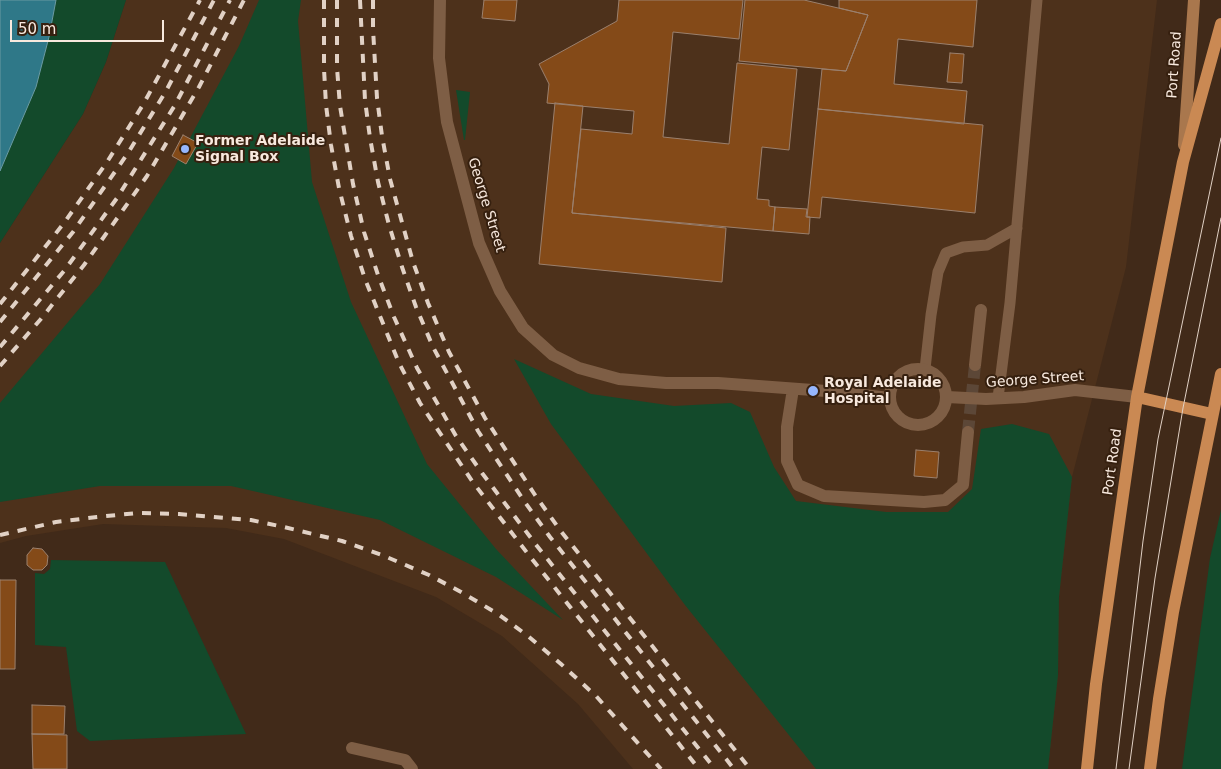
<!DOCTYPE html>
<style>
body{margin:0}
#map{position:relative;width:1221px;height:769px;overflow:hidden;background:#412a19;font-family:"DejaVu Sans",sans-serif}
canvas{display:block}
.scale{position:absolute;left:10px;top:20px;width:154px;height:22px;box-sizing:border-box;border:2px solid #f8e9de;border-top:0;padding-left:6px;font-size:15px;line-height:18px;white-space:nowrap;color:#f8e9de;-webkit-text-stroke:4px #36200f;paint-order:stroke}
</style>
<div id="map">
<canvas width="1221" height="769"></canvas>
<div class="scale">50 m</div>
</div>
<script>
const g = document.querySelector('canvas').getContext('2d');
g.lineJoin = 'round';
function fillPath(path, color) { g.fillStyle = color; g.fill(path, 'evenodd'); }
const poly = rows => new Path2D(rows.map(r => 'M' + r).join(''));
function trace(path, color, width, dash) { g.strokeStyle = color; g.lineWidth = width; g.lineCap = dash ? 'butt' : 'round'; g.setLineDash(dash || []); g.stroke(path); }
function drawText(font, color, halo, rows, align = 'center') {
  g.font = font + ' "DejaVu Sans",sans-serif'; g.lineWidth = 4; g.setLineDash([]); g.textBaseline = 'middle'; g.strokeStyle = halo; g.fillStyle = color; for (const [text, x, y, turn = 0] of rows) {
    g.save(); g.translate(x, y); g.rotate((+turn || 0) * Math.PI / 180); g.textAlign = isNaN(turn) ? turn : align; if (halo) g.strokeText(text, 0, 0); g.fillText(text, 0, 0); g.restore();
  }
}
const built = poly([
 [126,0,1157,0,1126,267,1072,477,1059,597,1058,675,1048,769,633,769,578,704,502,636,436,597,284,539,226,528,103,524,26,536,0,543,0,243,83,114,106,62]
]);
const green = poly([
 [0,0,126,0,106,62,83,114,0,243],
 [259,0,301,0,298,21,312,182,351,302,427,464,496,549,563,620,496,577,380,520,231,486,100,486,0,502,0,403,100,284,174,168,239,46],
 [456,90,470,92,465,140,464,140],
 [514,359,591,394,674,406,731,403,750,412,774,467,796,501,886,512,948,512,972,489,981,429,1012,424,1049,434,1072,477,1059,597,1058,675,1048,769,816,769,685,605,551,424],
 [1221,510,1221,769,1182,769,1210,558],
 [51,560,165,562,246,734,90,741,77,731,66,647,35,645,35,573,44,574,50,569]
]);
const water = poly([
 [0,0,56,0,49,37,36,87,0,171,0,0]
]);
const building = poly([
 [484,0,517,0,515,21,482,18,484,0],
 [619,0,743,0,739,39,673,32,663,137,729,144,737,63,797,69,789,150,762,147,757,199,769,200,769,206,775,207,773,231,572,213,581,129,632,134,634,111,547,103,549,84,539,64,617,21,619,0],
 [745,0,804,0,868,15,846,71,739,61,745,0],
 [839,0,977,0,973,47,898,39,894,84,967,91,964,124,818,109,822,69,846,71,868,15,839,8,839,0],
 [950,53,964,54,962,83,947,82,950,53],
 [555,103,583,106,572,213,726,228,722,282,539,264,555,103],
 [818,109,983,125,975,213,822,197,820,218,807,217,818,109],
 [183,135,198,143,186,164,172,156,183,135],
 [775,207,807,209,806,217,810,217,809,234,773,231,775,207],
 [916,450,939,452,937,478,914,476,916,450],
 [33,548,42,549,48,556,47,565,42,570,33,570,27,565,27,555,33,548],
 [0,580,16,580,15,669,0,669,0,580],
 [32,705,65,706,64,734,32,734,32,705],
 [32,734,67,735,67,769,33,769,32,734]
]);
const minorTunnel = poly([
 [968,432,975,365]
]);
const service = poly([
 [925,369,931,315,938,272,946,253,963,247,987,245,1017,228],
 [998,398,1010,303,1037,0]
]);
const minor = poly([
 [440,0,439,58,447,122,479,243,500,291,523,328,553,355,579,368,619,379,666,383,718,383,826,391,890,398],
 [975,365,981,310],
 '890 397a28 28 0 1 1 56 0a28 28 0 1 1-56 0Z',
 [793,389,787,427,787,461,798,485,824,496,924,502,945,500,963,485,968,432],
 [947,397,986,399,1024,397,1075,390,1137,397],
 [352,748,405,760,412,769]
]);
const secondary = poly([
 [1184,145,1194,0]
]);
const primary = poly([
 [1137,397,1212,414],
 [1087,769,1096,684,1137,397,1183,162,1221,24],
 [1150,769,1159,699,1173,612,1221,374]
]);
const tram = poly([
 [1116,769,1143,541,1158,439,1221,138],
 [1129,769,1155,578,1183,408,1221,218]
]);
const rail = poly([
 [324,0,324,69,326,105,331,145,339,188,351,236,365,279,399,363,420,403,472,481,528,554,699,769],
 [337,0,337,68,340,106,353,184,364,232,378,275,394,317,417,368,456,436,482,473,537,546,715,769],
 [360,0,365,100,370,138,378,182,389,225,402,267,416,307,433,347,478,431,524,501,550,537,734,769],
 [373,0,373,29,377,98,382,136,390,179,413,262,428,303,449,352,485,418,535,495,560,530,750,769],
 [0,304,64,223,107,162,144,103,200,0],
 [0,322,73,232,128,153,166,91,214,0],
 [0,347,64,271,117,198,175,105,230,0],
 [0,366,40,320,84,265,147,176,199,87,244,0],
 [0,535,56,522,97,517,137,513,179,514,251,520,284,527,342,541,382,555,429,575,461,592,498,614,528,636,561,664,596,696,661,769]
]);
const markers = [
 [185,149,5,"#96b6fd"],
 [813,391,6,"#96b6fd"]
];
const streetNames = [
 ["Port Road",1175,65,-86],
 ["George Street",486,205,73],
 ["George Street",1035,380,-4],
 ["Port Road",1113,462,-82]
];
const poiNames = [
 ["Former Adelaide",195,141],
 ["Signal Box",195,157],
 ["Royal Adelaide",824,383],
 ["Hospital",824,399]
];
fillPath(built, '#4d311b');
fillPath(green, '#134a2b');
fillPath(water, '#2f7888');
trace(water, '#6b9aa2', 1);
fillPath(building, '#844a18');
trace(building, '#9b806d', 1);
trace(minorTunnel, '#5c4737', 12, [12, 6]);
trace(service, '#7e5e45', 11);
trace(minor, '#7e5e45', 12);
trace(secondary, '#a9774d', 12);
trace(primary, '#ca8953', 12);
trace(tram, '#e1d1c5', 1);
trace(rail, '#e1d1c5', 4, [9, 9]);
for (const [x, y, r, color] of markers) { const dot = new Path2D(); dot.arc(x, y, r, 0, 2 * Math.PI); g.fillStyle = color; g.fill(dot); trace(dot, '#36200f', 2); }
drawText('14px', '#f8e9de', '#36200f', streetNames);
drawText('bold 14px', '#f8e9de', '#36200f', poiNames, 'left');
</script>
